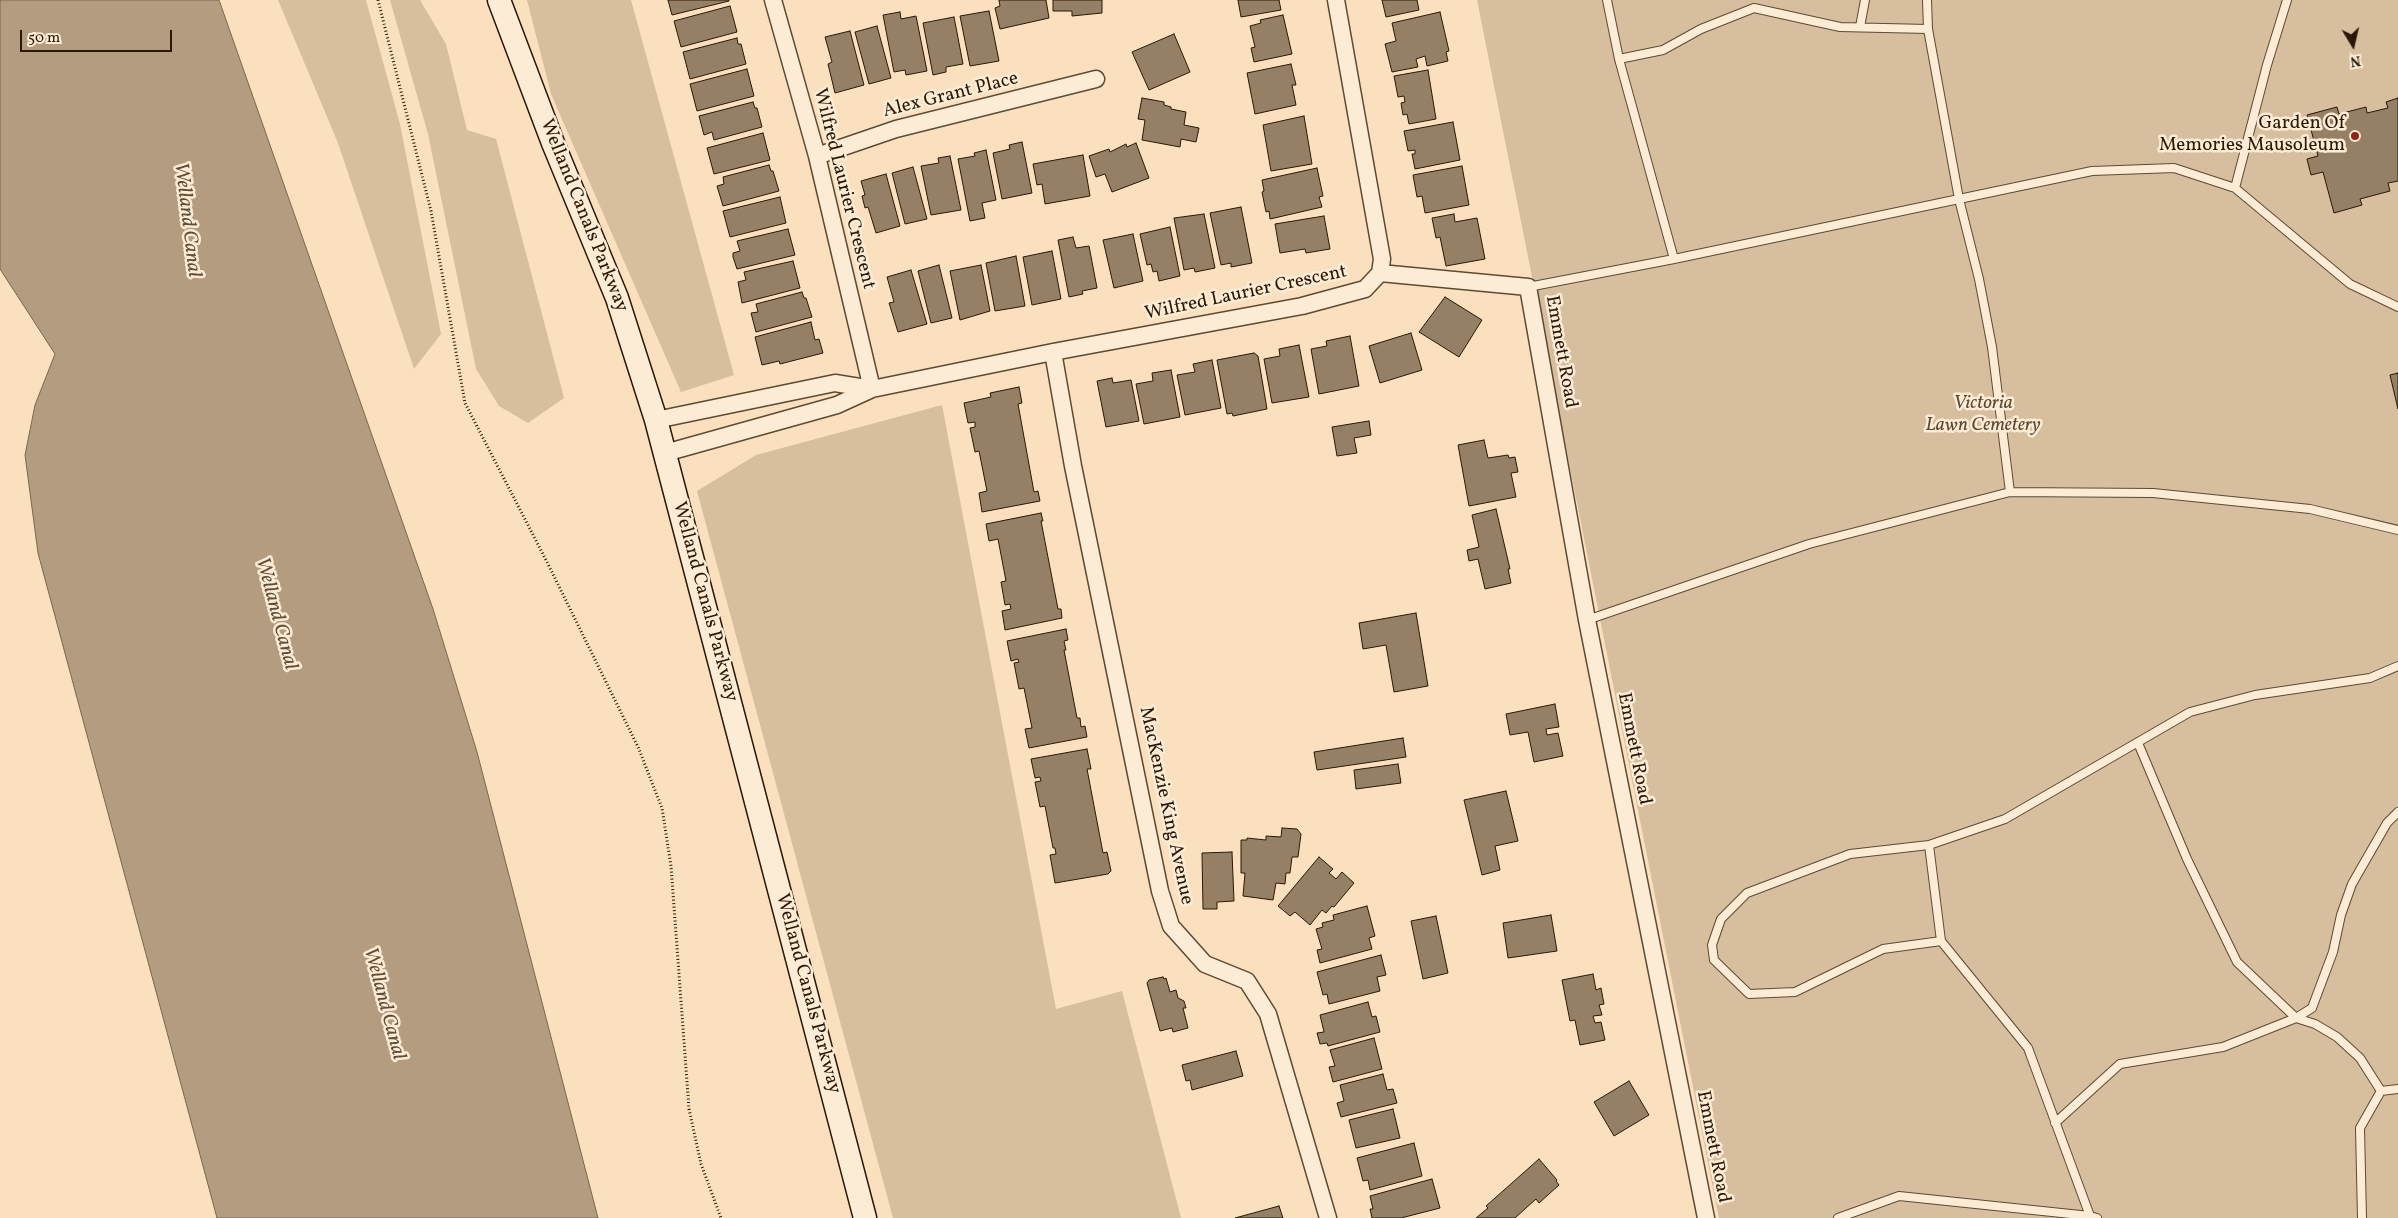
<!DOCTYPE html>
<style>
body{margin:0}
#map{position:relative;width:2398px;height:1218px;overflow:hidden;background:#fae0be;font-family:Vollkorn,serif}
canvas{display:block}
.north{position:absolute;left:2328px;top:20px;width:50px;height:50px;-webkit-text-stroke:4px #fcebd5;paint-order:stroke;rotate:171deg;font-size:14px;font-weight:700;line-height:20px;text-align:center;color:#291805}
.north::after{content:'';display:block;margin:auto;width:18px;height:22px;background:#291805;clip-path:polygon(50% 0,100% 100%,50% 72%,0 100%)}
.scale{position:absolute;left:20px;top:30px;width:152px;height:22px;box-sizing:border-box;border:2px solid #291805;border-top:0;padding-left:6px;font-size:15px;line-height:18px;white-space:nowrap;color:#291805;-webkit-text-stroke:4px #fcebd5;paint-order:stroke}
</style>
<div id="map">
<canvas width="2398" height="1218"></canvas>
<div class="north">N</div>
<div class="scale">50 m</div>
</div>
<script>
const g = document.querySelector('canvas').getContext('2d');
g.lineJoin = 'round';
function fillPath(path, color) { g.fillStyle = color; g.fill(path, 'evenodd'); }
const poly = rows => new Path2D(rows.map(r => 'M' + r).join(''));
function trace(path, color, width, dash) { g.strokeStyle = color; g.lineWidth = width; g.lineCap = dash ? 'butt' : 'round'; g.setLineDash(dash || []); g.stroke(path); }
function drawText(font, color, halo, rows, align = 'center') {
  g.font = font + ' Vollkorn,serif'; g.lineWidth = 5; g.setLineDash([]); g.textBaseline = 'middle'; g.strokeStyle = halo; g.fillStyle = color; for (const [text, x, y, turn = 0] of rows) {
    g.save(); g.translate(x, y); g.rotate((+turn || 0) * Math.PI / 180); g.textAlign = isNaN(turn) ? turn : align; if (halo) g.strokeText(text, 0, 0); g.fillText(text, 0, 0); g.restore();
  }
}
const green = poly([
 [278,0,366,0,400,124,441,334,414,369,338,143],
 [390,0,420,0,446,44,467,130,496,139,564,398,528,423,499,406,476,369,428,134],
 [527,0,631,0,734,375,681,392,551,94],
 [1477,0,2398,0,2398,1218,1719,1218],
 [942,405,1056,1009,1122,991,1181,1218,893,1218,697,491,756,455]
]);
const water = poly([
 [0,0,219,0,433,609,477,752,598,1218,217,1218,38,553,25,455,35,405,55,354,0,269,0,0]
]);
const building = poly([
 [668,0,729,0,729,1,672,15,668,0],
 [999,0,1046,0,1049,18,1000,29,995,8,1000,6,999,0],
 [1053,0,1102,0,1102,13,1072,16,1072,11,1053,11,1053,0],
 [1238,0,1279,0,1281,10,1241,17,1238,0],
 [1382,0,1417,0,1419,10,1386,17,1382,0],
 [730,6,737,32,681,47,674,21,730,6],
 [989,11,999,61,970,66,960,16,989,11],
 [900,12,901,19,916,16,927,71,906,75,905,70,894,72,883,15,900,12],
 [1440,12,1449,51,1446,52,1448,61,1427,66,1425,56,1416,59,1418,67,1392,72,1385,44,1396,41,1392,23,1440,12],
 [1283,15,1292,54,1254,62,1251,48,1255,47,1250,26,1261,23,1260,20,1283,15],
 [954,17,963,64,946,67,946,72,933,75,923,23,954,17],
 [877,26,891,78,869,84,855,32,877,26],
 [850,31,864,85,835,93,828,64,832,62,825,37,850,31],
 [1174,34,1190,72,1149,90,1132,52,1174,34],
 [737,38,738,44,741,44,746,64,690,79,683,52,737,38],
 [1291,64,1296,85,1292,85,1296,105,1255,114,1247,73,1291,64],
 [747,69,754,96,697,111,690,84,747,69],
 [1428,70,1436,119,1409,124,1407,114,1403,115,1401,103,1405,102,1404,96,1398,97,1394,76,1428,70],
 [1142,98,1164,102,1164,105,1171,107,1171,109,1186,112,1184,125,1199,128,1196,142,1181,139,1180,147,1142,140,1145,120,1138,119,1142,98],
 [2398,98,2398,181,2388,183,2390,191,2360,199,2362,205,2334,213,2323,172,2311,175,2307,159,2318,156,2307,115,2337,107,2339,114,2366,107,2367,113,2388,108,2386,102,2398,98],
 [753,102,755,108,757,108,762,127,714,140,712,132,704,135,699,116,753,102],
 [1304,116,1312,164,1271,171,1263,125,1304,116],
 [1453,122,1460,160,1415,169,1412,154,1415,154,1415,150,1408,151,1404,131,1453,122],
 [763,133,770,160,714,174,707,148,763,133],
 [1022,142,1032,193,1002,199,993,153,1010,149,1009,145,1022,142],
 [1136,143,1149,178,1112,192,1105,174,1096,177,1089,156,1109,149,1110,152,1126,144,1127,147,1136,143],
 [986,150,996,200,982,203,985,218,970,221,958,159,975,156,974,153,986,150],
 [1083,155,1090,196,1045,204,1042,184,1037,185,1033,164,1083,155],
 [950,156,961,210,931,215,921,166,939,163,938,158,950,156],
 [769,165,771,171,773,171,779,191,723,206,717,186,724,184,723,177,769,165],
 [1462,166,1469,205,1425,213,1422,196,1417,197,1413,175,1462,166],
 [913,167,927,219,905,224,892,173,913,167],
 [1317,168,1323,196,1319,197,1322,207,1270,219,1269,211,1266,212,1262,192,1264,191,1262,180,1317,168],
 [886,174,900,226,876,233,868,207,865,208,862,196,865,195,861,181,886,174],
 [780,197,786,223,730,237,723,211,780,197],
 [1241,207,1252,263,1231,267,1231,263,1221,265,1210,213,1241,207],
 [1204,214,1215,268,1195,272,1194,268,1184,270,1174,218,1204,214],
 [1454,214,1455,222,1477,218,1485,259,1446,266,1440,237,1436,238,1432,218,1454,214],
 [1324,216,1330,249,1306,253,1305,249,1280,253,1275,224,1324,216],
 [1170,227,1180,276,1159,281,1157,271,1153,272,1151,264,1147,265,1140,234,1170,227],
 [788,229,795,255,737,269,733,257,733,253,740,251,737,241,788,229],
 [1133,234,1143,281,1114,288,1103,240,1133,234],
 [1073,237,1076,248,1089,246,1097,288,1082,291,1083,294,1069,297,1058,240,1073,237],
 [1052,251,1061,299,1032,305,1023,257,1052,251],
 [1016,256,1025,306,995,311,986,263,1016,256],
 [793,261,800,288,742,303,738,282,746,280,744,272,793,261],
 [939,265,952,318,931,323,918,271,939,265],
 [981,265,990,311,960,320,950,271,981,265],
 [911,270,927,324,898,332,889,303,894,302,887,277,911,270],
 [802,292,804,298,806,298,812,317,756,332,751,313,758,312,756,304,802,292],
 [1445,297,1482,320,1459,357,1419,332,1445,297],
 [811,322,815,340,819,339,823,353,780,364,779,361,762,365,755,337,811,322],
 [1411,333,1422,370,1380,383,1369,346,1411,333],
 [1350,336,1359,386,1319,394,1311,349,1327,346,1326,341,1350,336],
 [1299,345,1309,397,1272,403,1264,359,1280,356,1279,349,1299,345],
 [1254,353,1258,356,1267,409,1233,416,1232,413,1227,414,1217,360,1254,353],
 [1212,360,1221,408,1185,415,1177,375,1195,372,1193,364,1212,360],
 [1171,370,1180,417,1144,424,1136,384,1153,381,1152,373,1171,370],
 [2398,373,2398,409,2390,375,2398,373],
 [1112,378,1113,383,1131,380,1139,421,1106,427,1097,381,1112,378],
 [1019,387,1022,403,1018,404,1034,492,1038,491,1040,501,982,512,979,493,987,491,979,451,975,452,970,428,975,427,975,422,968,423,964,403,991,397,990,393,1019,387],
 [1369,421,1371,435,1354,438,1357,453,1337,456,1332,427,1369,421],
 [1484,440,1488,458,1508,455,1509,458,1515,457,1518,472,1511,473,1516,497,1469,506,1458,445,1484,440],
 [1496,509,1510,569,1508,569,1511,583,1485,589,1478,559,1469,561,1467,550,1479,547,1472,515,1496,509],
 [1041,513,1043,521,1041,521,1058,609,1061,609,1062,618,1005,630,1002,611,1011,609,1010,604,1005,605,1001,582,1006,581,998,539,989,541,986,524,1041,513],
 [1416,613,1428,686,1394,692,1386,645,1363,649,1359,623,1416,613],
 [1066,629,1068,640,1064,641,1066,650,1064,650,1077,718,1080,718,1081,727,1085,726,1087,737,1029,748,1025,729,1032,728,1024,688,1019,689,1014,663,1019,662,1018,659,1011,661,1007,641,1066,629],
 [1555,704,1559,727,1546,729,1547,735,1558,733,1563,756,1534,762,1528,732,1510,735,1506,714,1555,704],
 [1403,738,1406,757,1317,770,1314,752,1403,738],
 [1087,749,1091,769,1087,769,1103,853,1107,852,1111,871,1108,874,1055,883,1050,855,1056,854,1055,848,1053,848,1045,806,1040,807,1035,782,1041,781,1040,777,1035,778,1031,759,1087,749],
 [1398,764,1401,783,1356,789,1354,770,1398,764],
 [1506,791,1518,841,1495,846,1500,870,1482,875,1464,800,1506,791],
 [1282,828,1297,829,1301,834,1298,857,1292,857,1290,873,1286,873,1285,884,1276,883,1273,900,1243,896,1245,873,1241,873,1241,840,1247,840,1247,838,1266,840,1266,836,1281,837,1282,828],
 [1232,852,1234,901,1217,902,1217,909,1203,909,1202,853,1232,852],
 [1319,857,1333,869,1329,873,1336,879,1342,872,1354,883,1334,907,1332,906,1326,913,1322,910,1310,925,1295,912,1290,916,1278,906,1319,857],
 [1367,906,1375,936,1369,938,1372,949,1320,963,1317,950,1322,949,1316,929,1323,927,1322,923,1334,920,1333,915,1367,906],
 [1551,915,1557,951,1508,958,1503,923,1551,915],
 [1436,916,1448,973,1423,979,1411,921,1436,916],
 [1381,955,1386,975,1377,977,1380,991,1329,1004,1327,994,1323,995,1317,972,1381,955],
 [1593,974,1596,990,1601,988,1604,1004,1599,1005,1602,1015,1593,1016,1595,1023,1601,1022,1605,1040,1580,1045,1575,1020,1570,1021,1562,980,1593,974],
 [1163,977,1164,979,1166,978,1170,992,1176,990,1178,998,1184,1001,1186,1008,1183,1008,1188,1028,1173,1032,1172,1028,1160,1031,1147,983,1149,980,1163,977],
 [1368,1002,1372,1017,1376,1016,1380,1032,1328,1046,1327,1043,1320,1044,1317,1033,1324,1032,1320,1015,1368,1002],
 [1374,1038,1382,1069,1333,1082,1329,1067,1335,1066,1330,1050,1374,1038],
 [1236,1051,1243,1076,1192,1090,1190,1080,1186,1081,1182,1065,1236,1051],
 [1383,1074,1387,1090,1393,1089,1397,1103,1341,1117,1337,1103,1344,1101,1340,1085,1383,1074],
 [1629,1081,1649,1115,1614,1136,1594,1102,1629,1081],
 [1393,1109,1400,1138,1356,1148,1349,1120,1393,1109],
 [1414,1143,1422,1176,1370,1190,1368,1180,1363,1181,1357,1158,1414,1143],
 [1539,1159,1557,1180,1556,1181,1559,1185,1539,1203,1536,1199,1515,1218,1476,1218,1488,1208,1486,1206,1539,1159],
 [1432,1179,1440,1208,1401,1218,1372,1218,1370,1209,1373,1209,1370,1196,1432,1179],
 [1279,1206,1283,1218,1235,1218,1279,1206]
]);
const path = poly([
 [378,0,431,211,465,403,546,560,638,747,662,808,671,866,689,1109,701,1164,721,1218]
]);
const lane = poly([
 [1607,0,1619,59,1674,259],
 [1927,0,1928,29,1959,199,1979,279,1992,347,2010,492],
 [1860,27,1865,0],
 [1619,59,1663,50,1701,29,1754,8,1840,27,1928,29],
 [2235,188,2267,65,2287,0],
 [1528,287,1674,259,2092,171,2174,168,2235,188,2350,284,2398,307],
 [1587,620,1809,544,2010,492,2153,493,2310,509,2398,530],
 [2138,743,2187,859,2237,962,2296,1018,2312,1008,2333,952,2341,915,2352,884,2387,823,2398,812],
 [1929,845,1850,854,1747,893,1721,919,1712,945,1714,960,1749,994,1795,992,1883,949,1941,941,2028,1048,2090,1216,2097,1218],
 [1941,941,1929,845,2005,819,2190,712,2255,695,2370,678,2398,666],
 [2381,1091,2398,1089],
 [2055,1123,2120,1064,2223,1047,2296,1018,2315,1024,2337,1037,2360,1058,2381,1091,2360,1128,2362,1218],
 [1838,1218,1899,1196,2090,1216]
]);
const street = poly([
 [773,0,817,156,872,389],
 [817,156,896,129,1096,79],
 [1380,273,1528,287,1587,620,1706,1218],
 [1053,352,1073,466,1160,891,1171,926,1205,964,1247,981,1268,1014,1328,1218],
 [656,420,835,383,872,389],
 [665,453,837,405,872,389,1053,352,1302,306,1365,289,1380,273,1382,259,1336,0]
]);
const secondary = poly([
 [499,0,553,143,617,298,656,420,865,1218]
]);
const markers = [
 [2355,136,5,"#8f2418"]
];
const streetNames = [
 ["Alex Grant Place",951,96,-14],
 ["Wilfred Laurier Crescent",843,189,76],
 ["Welland Canals Parkway",583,216,68],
 ["Wilfred Laurier Crescent",1246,294,-12],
 ["Emmett Road",1560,352,80],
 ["Welland Canals Parkway",704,602,75],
 ["Emmett Road",1633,749,79],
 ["MacKenzie King Avenue",1165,806,78],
 ["Welland Canals Parkway",807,994,75],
 ["Emmett Road",1712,1147,79]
];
const poiNames = [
 ["Garden Of",2345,125],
 ["Memories Mausoleum",2345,147]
];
const parkNames = [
 ["Victoria",1983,405],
 ["Lawn Cemetery",1983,427]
];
const waterNames = [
 ["Welland Canal",186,220,83],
 ["Welland Canal",275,614,75],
 ["Welland Canal",383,1004,75]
];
fillPath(green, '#d6be9f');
fillPath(water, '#b39c7f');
trace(water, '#7c674e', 1);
fillPath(building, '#968065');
trace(building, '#291805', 1);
trace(lane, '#5d4a33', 10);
trace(street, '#5d4a33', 19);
trace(secondary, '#291805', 25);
trace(path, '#291805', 3, [1, 2.5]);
trace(lane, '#fcebd5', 8);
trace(street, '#fcebd5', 16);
trace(secondary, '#fcebd5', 22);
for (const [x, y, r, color] of markers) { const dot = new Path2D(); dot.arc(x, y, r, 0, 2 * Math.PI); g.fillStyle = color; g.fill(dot); trace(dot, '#fcebd5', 2); }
drawText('19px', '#291805', '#fcebd5', streetNames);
drawText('19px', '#291805', '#fcebd5', poiNames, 'right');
drawText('italic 19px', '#5d4a33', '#fcebd5', parkNames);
drawText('italic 20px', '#604d36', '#fcebd5', waterNames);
</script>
